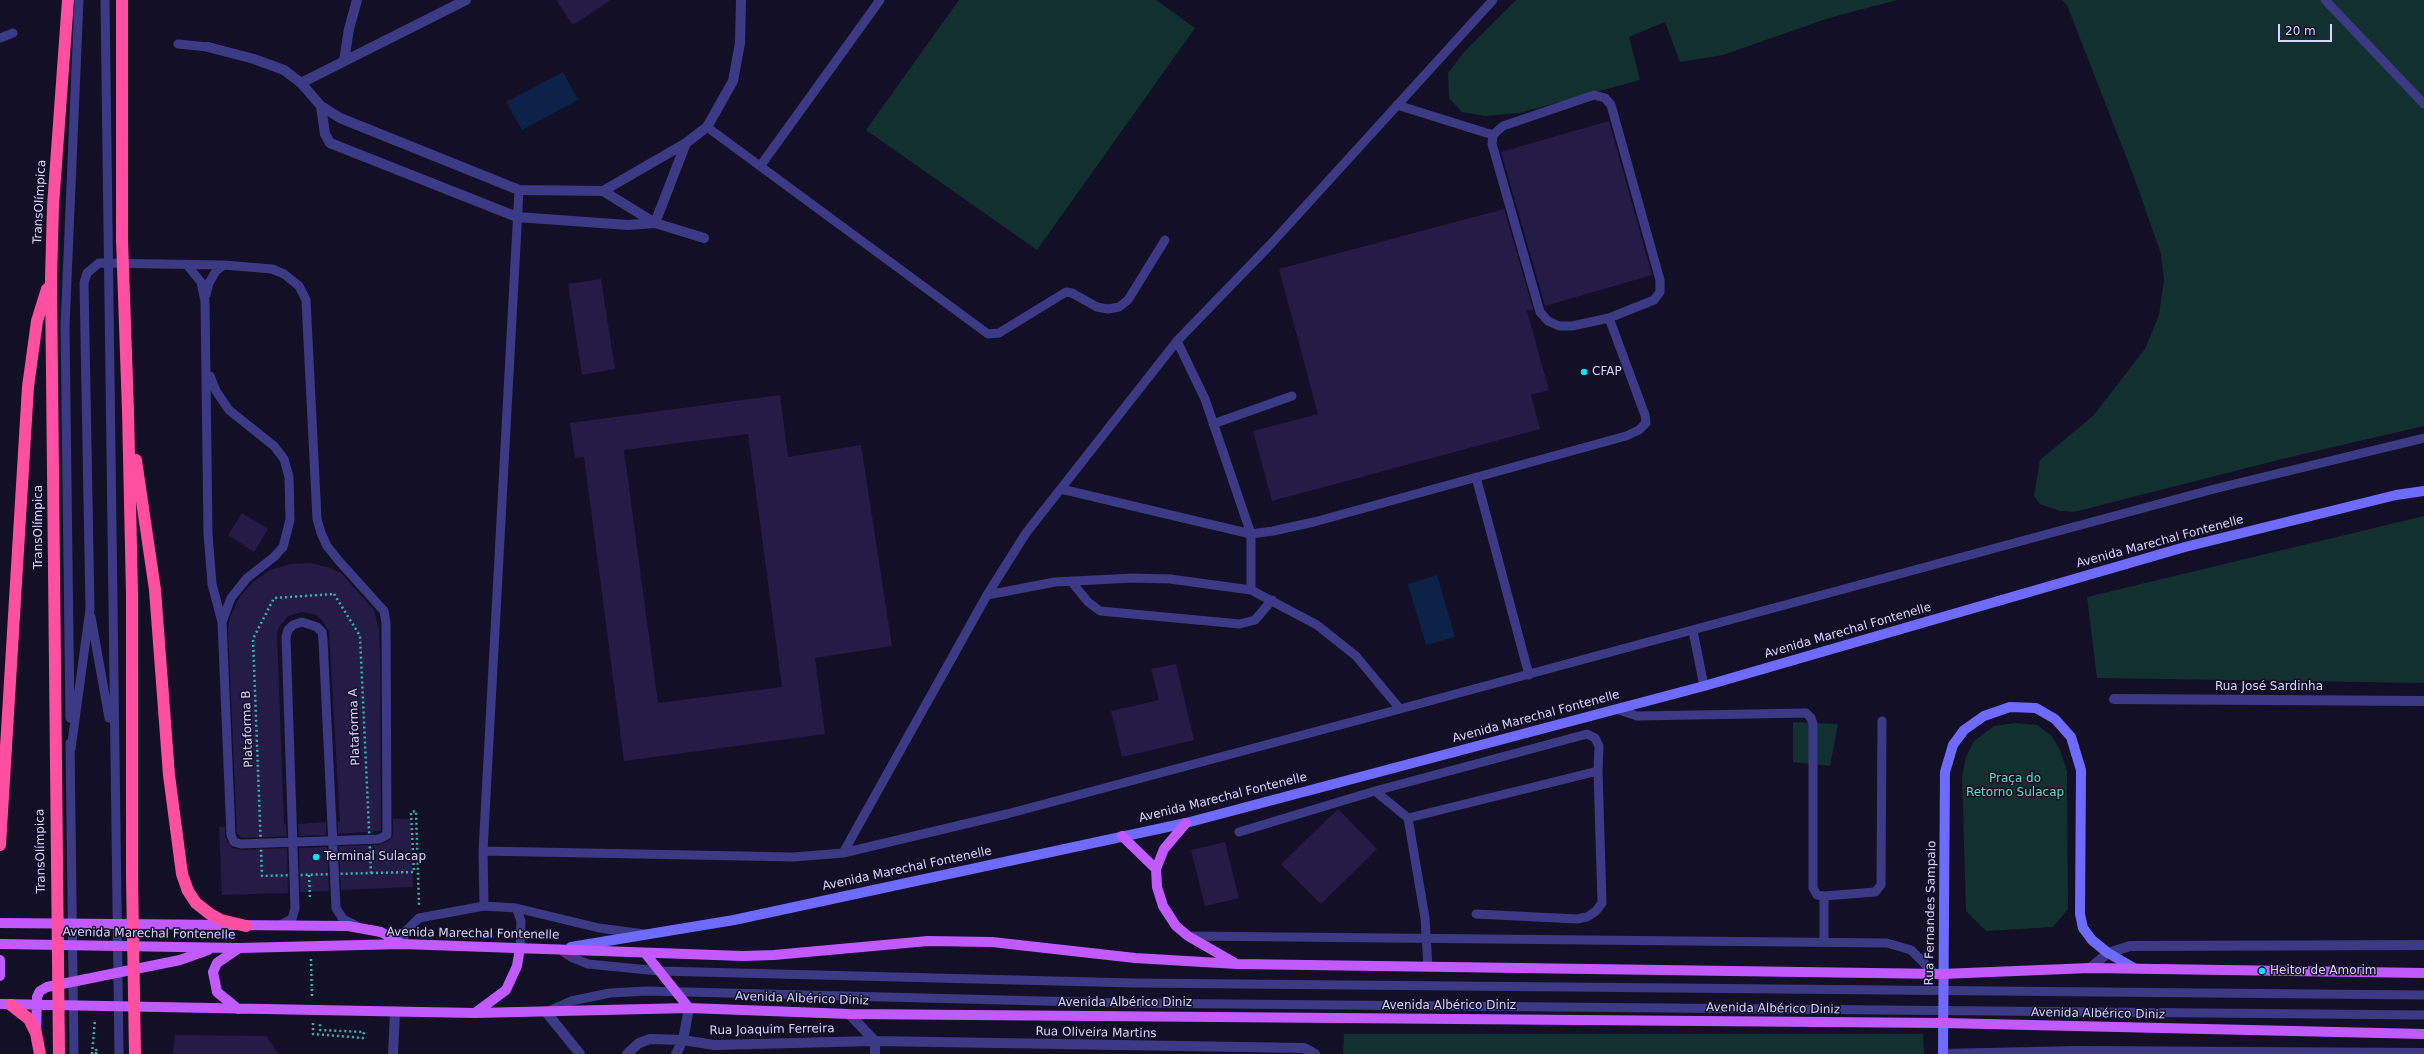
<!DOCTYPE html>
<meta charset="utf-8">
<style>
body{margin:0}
#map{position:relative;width:2424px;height:1054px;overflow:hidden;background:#130f26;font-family:"DejaVu Sans",sans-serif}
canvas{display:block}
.scale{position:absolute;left:2278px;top:24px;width:54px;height:18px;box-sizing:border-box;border:2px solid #d9d4ff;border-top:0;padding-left:5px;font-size:12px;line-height:14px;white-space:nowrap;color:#d9d4ff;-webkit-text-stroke:3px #130f26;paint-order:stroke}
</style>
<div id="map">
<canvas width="2424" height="1054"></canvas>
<div class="scale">20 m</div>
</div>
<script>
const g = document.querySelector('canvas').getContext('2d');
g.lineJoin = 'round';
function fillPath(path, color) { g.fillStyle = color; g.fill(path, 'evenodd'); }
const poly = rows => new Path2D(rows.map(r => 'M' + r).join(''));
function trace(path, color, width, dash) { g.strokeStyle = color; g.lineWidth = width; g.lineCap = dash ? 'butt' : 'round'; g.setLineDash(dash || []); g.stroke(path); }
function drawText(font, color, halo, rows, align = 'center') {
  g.font = font + ' "DejaVu Sans",sans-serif'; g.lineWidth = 3; g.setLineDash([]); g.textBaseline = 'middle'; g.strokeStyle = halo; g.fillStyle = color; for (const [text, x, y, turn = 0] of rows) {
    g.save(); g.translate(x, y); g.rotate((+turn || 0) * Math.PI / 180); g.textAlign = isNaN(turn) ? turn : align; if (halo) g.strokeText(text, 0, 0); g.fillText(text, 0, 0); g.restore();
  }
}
const green = poly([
 [959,0,1156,0,1195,28,1037,250,866,130],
 [1516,0,1897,0,1829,18,1723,55,1680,62,1665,22,1629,37,1640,80,1519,113,1485,116,1462,112,1449,98,1448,73,1464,52],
 [2062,0,2424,0,2424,426,2282,459,2074,512,2060,511,2040,504,2034,496,2040,460,2093,416,2145,349,2159,315,2164,280,2161,254,2134,177,2067,5],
 [2424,516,2424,683,2097,678,2087,597],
 [1793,722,1838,724,1830,766,1793,762],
 [2016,723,2037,725,2051,735,2060,750,2067,771,2068,909,2053,927,1986,931,1966,911,1962,776,1966,757,1974,741,1994,726],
 [1344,1034,1923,1034,1924,1054,1343,1054]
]);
const water = poly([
 [563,72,578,100,522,130,506,102],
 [1437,575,1455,637,1426,645,1408,584]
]);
const building = poly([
 [556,0,611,0,573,25],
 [1609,121,1652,275,1545,306,1501,152],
 [1504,209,1533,309,1527,311,1549,390,1531,395,1540,429,1272,501,1253,431,1318,414,1279,269],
 [601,279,615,369,582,375,568,284],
 [780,395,788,457,861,445,892,646,815,658,825,734,624,761,584,457,575,458,570,423],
 [748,434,782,687,658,703,624,450],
 [242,513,268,529,254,552,228,535],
 [311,563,331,568,342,574,374,610,379,630,380,650,381,831,338,834,338,822,340,822,329,632,322,620,316,615,302,612,288,616,279,627,277,634,284,824,286,824,287,836,242,838,237,834,228,629,230,617,241,595,253,582,270,570,290,564],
 [1176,664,1194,740,1122,757,1111,711,1159,700,1151,669],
 [1338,809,1377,849,1321,904,1281,864],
 [393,819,410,819,413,887,341,890,339,846,379,845,390,840,393,835],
 [326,822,326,835,299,836,298,824],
 [219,827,225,827,225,837,232,848,241,850,287,848,288,893,222,895],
 [1225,842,1239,898,1205,906,1191,850],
 [327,847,329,891,300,892,299,848],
 [175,1035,266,1036,279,1054,173,1054]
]);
const path = poly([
 [334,594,360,636,371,873,262,876,253,639,274,598,334,594],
 [371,873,414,872,411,812,416,811,419,905],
 [309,875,310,900],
 [311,959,312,996],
 [313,1023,313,1034,363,1038,364,1032,320,1030,320,1024],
 [92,1054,95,1020],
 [96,1054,96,1049,97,1054]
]);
const service = poly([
 [105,0,119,1054],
 [1493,0,1270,245,1177,341,1026,533,987,595,843,853,1007,814,1400,709,2214,489,2424,438],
 [2325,0,2424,104],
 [0,38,13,33],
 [178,44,208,47],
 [1594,95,1605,98,1611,105,1660,280,1660,292,1654,300,1609,318,1572,326,1559,326,1548,321,1540,312,1492,144,1493,135,1503,126,1594,95],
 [1397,105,1493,135],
 [707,127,988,334,999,333,1066,292,1072,293,1097,307,1108,309,1119,307,1128,300,1165,240],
 [761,165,880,0],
 [206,295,209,283,216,271,224,265],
 [1177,341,1205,399,1251,534,1251,590],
 [210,376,216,391,229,410,274,446,284,459,289,477,290,520,283,547,274,557,247,578,231,598,222,622],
 [1213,424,1292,396],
 [1476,477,1529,675],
 [1061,489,1251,534,1273,531,1314,522,1626,436,1639,430,1646,423,1645,415,1609,318],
 [1071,581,1088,602,1100,611,1240,624,1255,620,1272,600],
 [987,595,1055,582,1133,578,1170,579,1251,590,1317,625,1356,656,1400,709],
 [91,617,109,718],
 [1693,631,1704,686],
 [1616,709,1637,716,1806,713,1811,718,1813,724,1813,888,1817,895,1824,896,1875,892,1881,885,1882,721],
 [70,718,65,326,79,0],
 [70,743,74,1054],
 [71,749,90,609,84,283,87,273,99,263,224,265,272,269,284,274,299,286,306,300,317,519,321,533,327,546,339,561,384,611,386,623,387,835,379,839,241,844,234,842,231,835,222,622,212,584,208,534,205,301,201,282,187,265],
 [1375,791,1408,818,1425,918,1428,967],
 [1408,818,1598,771],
 [1239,832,1375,791,1587,734,1595,738,1599,746,1598,771,1602,903,1596,911,1587,917,1577,919,1476,914],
 [483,851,794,857,843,853],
 [484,906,483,851,519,190],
 [516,908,521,921,520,948],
 [280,925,292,919,295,908,286,637,288,630,293,625,302,622,317,627,322,632,323,640,336,908,343,919,357,926],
 [1188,936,1887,943,1911,950,1935,974],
 [1824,942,1824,896],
 [402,944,406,931,419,918,484,906,516,908,599,928,644,934],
 [559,949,571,957,588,964,659,971,1134,983,2424,995],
 [546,1012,571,1001,610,993,647,991,1122,1003,2424,1015]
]);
const minor = poly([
 [208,47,254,59,284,70,301,83,321,106,340,118,519,190,603,191,655,223,704,238],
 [344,61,349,29,357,0],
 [301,83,466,0],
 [321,106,325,134,330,143,517,217,628,225,655,223],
 [603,191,686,143,707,127,733,81,740,43,741,0],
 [655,223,686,143],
 [2114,699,2424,701],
 [2090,968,2108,953,2130,946,2424,945],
 [546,1012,580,1054],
 [849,1014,875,1041,875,1054],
 [393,1054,395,1012],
 [627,1054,639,1043,650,1039,683,1040,714,1045,875,1041,1304,1048,1315,1054],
 [676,1054,683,1040,689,1008],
 [1943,1054,2077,1051,2424,1053]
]);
const secondary = poly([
 [571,947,734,920,1186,823,1704,686,2185,547,2396,495,2424,491],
 [1943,1054,1945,772,1953,745,1964,730,1984,716,2010,707,2036,708,2055,719,2071,737,2081,770,2080,914,2083,928,2092,940,2108,953,2134,968]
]);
const primary = poly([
 [1186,823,1164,849,1156,869,1157,887,1163,906,1176,926,1188,936,1235,963],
 [1122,836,1156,869],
 [0,923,348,926,381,932,402,944],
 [0,944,239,948,402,944,743,956,774,955,928,941,992,942,1135,958,1237,964,1942,974,2090,968,2424,973],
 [645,953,689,1008],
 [0,960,0,976],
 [0,1004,475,1013,689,1008,849,1014,1943,1023,2424,1034],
 [238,1009,217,992,213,972,217,963,239,948],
 [475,1013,506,990,517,966,520,948],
 [36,1033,37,997,40,991,47,987,180,960,208,950]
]);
const motorway = poly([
 [122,0,122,239,128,411,132,594,132,875,135,1054],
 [136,460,155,590,169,775,182,874,188,891,196,903,210,914,221,920,246,926],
 [0,845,28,387,37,321,47,289],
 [11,1005,29,1019,36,1033,40,1054],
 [59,1054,51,278,53,206,68,0]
]);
const markers = [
 [1584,372,4,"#00e5ff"],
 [316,857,4,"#00e5ff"],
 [2262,971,4,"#00e5ff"]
];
const streetNames = [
 ["TransOlímpica",40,202,-87],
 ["TransOlímpica",39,527,-90],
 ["Avenida Marechal Fontenelle",2160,542,-15],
 ["Avenida Marechal Fontenelle",1848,631,-16],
 ["Rua José Sardinha",2269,687],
 ["Avenida Marechal Fontenelle",1536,717,-15],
 ["Plataforma A",355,727,-92],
 ["Plataforma B",248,729,-92],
 ["Avenida Marechal Fontenelle",1223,798,-14],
 ["TransOlímpica",41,851,-91],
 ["Avenida Marechal Fontenelle",907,869,-12],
 ["Rua Fernandes Sampaio",1931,913,-89],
 ["Avenida Marechal Fontenelle",149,934,1],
 ["Avenida Marechal Fontenelle",473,934,1],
 ["Avenida Albérico Diniz",802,999,2],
 ["Avenida Albérico Diniz",1125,1003],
 ["Avenida Albérico Diniz",1449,1006],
 ["Avenida Albérico Diniz",1773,1009,1],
 ["Avenida Albérico Diniz",2098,1014,1],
 ["Rua Joaquim Ferreira",772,1030,-1],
 ["Rua Oliveira Martins",1096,1033,1]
];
const poiNames = [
 ["CFAP",1592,372],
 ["Terminal Sulacap",324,857],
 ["Heitor de Amorim",2270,971]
];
const parkNames = [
 ["Praça do",2015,779],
 ["Retorno Sulacap",2015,793]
];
fillPath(green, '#12302f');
fillPath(water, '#0c2248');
fillPath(building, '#241b47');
trace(path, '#2fb8b0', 2.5, [2, 3]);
trace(service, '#3d3a85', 9);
trace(minor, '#3d3a85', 10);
trace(secondary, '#6f6bff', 10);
trace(primary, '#c25bff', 10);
trace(motorway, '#ff4fa3', 12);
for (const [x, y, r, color] of markers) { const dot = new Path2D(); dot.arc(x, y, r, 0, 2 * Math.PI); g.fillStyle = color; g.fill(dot); trace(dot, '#130f26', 1.5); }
drawText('12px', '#d9d4ff', '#130f26', streetNames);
drawText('12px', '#d9d4ff', '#130f26', poiNames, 'left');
drawText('12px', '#5fe0c0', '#130f26', parkNames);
</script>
